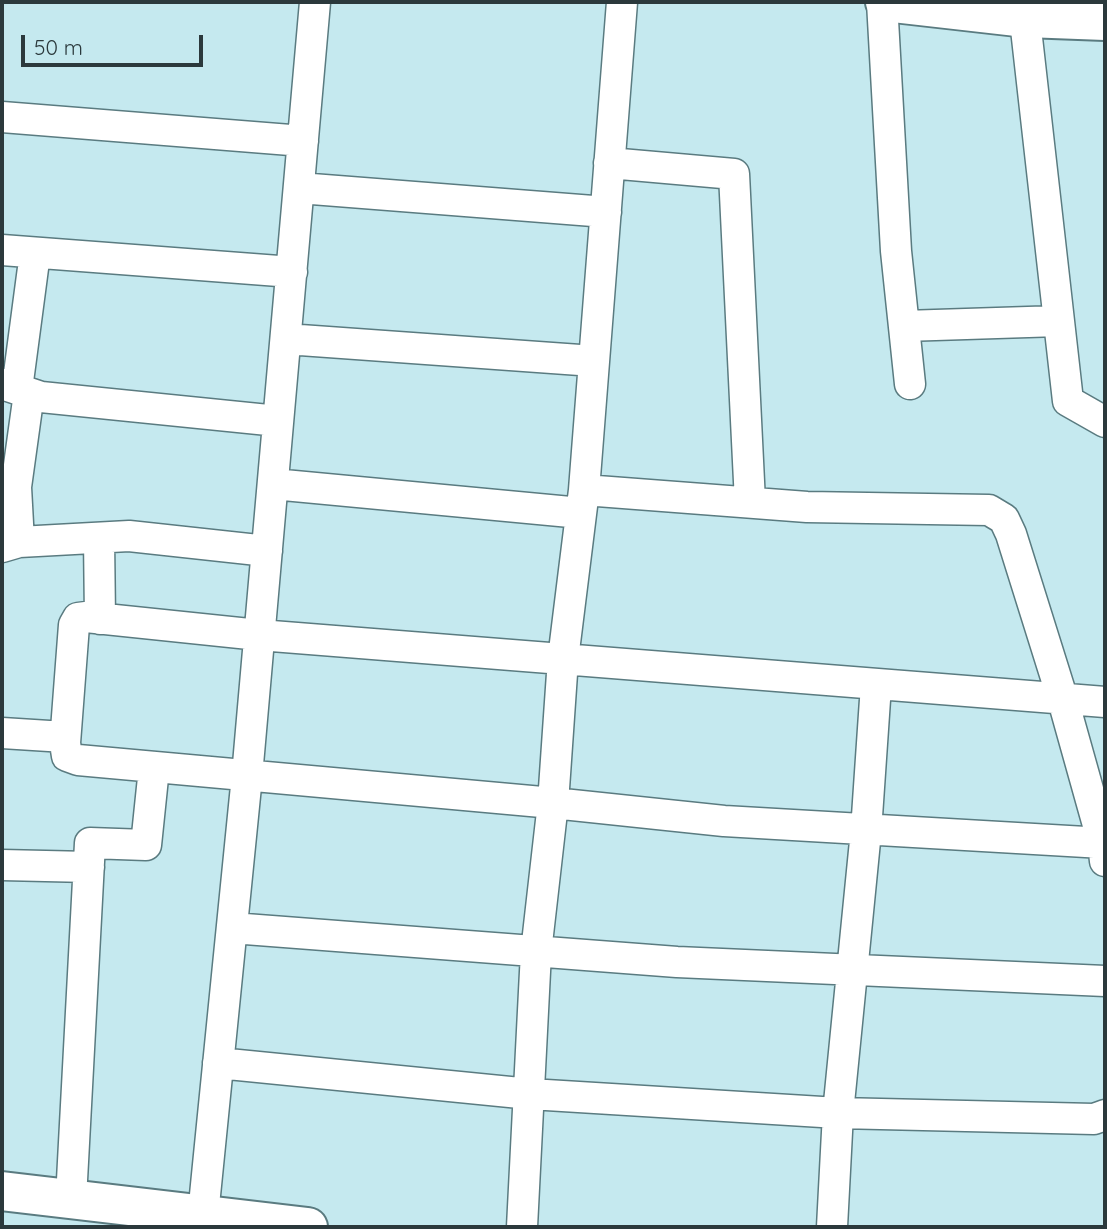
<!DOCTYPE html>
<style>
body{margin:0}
#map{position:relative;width:1107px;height:1229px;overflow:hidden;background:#c5e9ef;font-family:Quicksand,sans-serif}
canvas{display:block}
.frame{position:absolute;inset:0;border:4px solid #2b393c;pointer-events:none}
.scale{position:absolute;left:21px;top:35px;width:182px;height:32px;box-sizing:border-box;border:4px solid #2b393c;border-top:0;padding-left:9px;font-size:21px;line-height:24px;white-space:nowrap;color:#2b393c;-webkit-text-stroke:5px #c5e9ef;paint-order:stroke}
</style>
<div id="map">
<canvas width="1107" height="1229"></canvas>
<div class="frame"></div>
<div class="scale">50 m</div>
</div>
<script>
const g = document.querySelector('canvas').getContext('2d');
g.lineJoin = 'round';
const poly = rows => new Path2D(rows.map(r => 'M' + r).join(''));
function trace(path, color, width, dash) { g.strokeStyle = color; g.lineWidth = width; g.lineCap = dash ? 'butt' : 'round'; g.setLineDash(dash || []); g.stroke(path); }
const street = poly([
 [882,2,896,251,910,384],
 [1026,18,1026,29,1068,401,1105,422],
 [2,117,303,141],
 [609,163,734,174,750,502],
 [299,188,606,212],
 [2,250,292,272],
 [904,326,1059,321],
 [286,339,594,361],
 [2,384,41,397,278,421],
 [17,389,35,253],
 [273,484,581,513],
 [584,490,807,507,989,510,1004,519,1011,534,1063,700,1103,843,1105,861],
 [99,538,100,619],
 [19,542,16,487,29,393],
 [2,547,19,542,129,536,267,551],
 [2,733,65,737],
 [1103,843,724,821,553,803,78,760,67,756,65,743,74,625,78,618,86,617,259,635,1105,702],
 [2,865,89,867],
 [232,928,677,962,1105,981],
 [218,1063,530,1094,838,1113,1094,1119,1105,1115],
 [71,1199,90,843,146,845,154,768],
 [203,1215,247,776,315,2],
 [522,1227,536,952,553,803,563,659,584,490,622,2],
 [832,1227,838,1113,866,831,876,685]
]);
const secondary = poly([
 [885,2,1026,18,1105,21],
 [2,1191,308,1227]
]);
trace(street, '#5a7b80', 33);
trace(secondary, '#5a7b80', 42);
trace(street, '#fff', 30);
trace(secondary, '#fff', 38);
</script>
